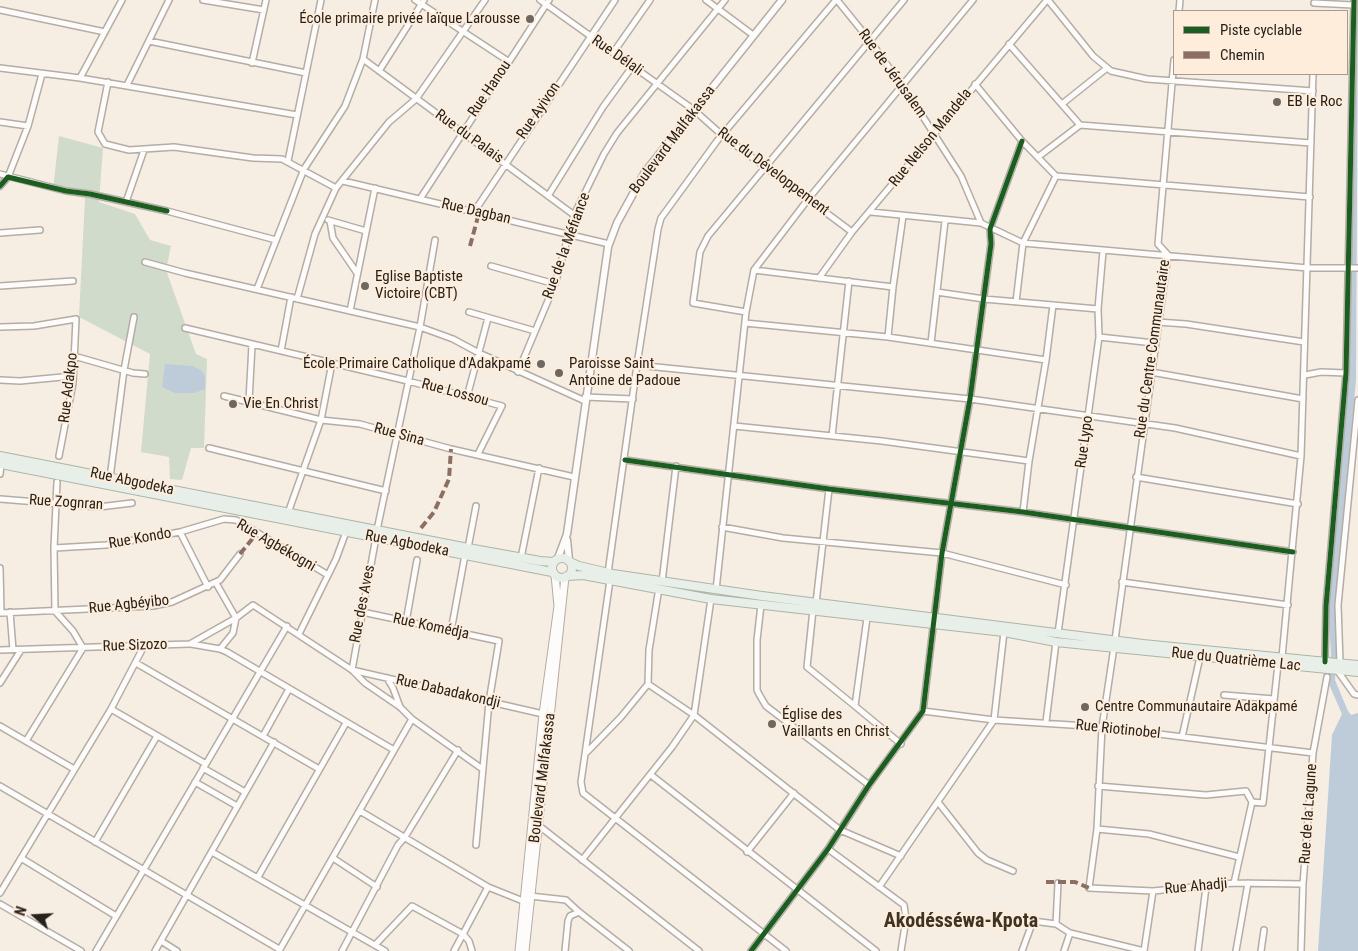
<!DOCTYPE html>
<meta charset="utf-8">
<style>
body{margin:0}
#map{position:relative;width:1358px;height:951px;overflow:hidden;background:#f6ede3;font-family:"Roboto Condensed",sans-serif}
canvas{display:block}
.legend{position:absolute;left:1173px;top:10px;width:175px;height:65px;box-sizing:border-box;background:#feeddb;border:1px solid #a89b8e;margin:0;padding:6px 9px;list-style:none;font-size:15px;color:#27211b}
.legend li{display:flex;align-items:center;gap:10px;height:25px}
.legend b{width:25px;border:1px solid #a89b8e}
.north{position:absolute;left:10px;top:891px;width:50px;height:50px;-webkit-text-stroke:4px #feeddb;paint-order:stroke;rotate:289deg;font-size:14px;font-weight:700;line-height:20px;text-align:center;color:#27211b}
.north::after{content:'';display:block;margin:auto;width:18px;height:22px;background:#27211b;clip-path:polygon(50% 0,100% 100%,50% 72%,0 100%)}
</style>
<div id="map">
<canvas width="1358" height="951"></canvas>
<ul class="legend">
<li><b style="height:6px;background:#1b5e20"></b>Piste cyclable</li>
<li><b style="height:6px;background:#8d6e63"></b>Chemin</li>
</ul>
<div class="north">N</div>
</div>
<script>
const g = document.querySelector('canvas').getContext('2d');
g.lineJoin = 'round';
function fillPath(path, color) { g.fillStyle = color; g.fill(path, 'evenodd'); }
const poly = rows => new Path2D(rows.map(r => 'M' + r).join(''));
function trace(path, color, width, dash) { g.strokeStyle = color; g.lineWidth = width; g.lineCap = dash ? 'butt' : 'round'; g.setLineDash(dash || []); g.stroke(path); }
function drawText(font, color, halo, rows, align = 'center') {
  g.font = font + ' "Roboto Condensed",sans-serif'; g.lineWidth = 4; g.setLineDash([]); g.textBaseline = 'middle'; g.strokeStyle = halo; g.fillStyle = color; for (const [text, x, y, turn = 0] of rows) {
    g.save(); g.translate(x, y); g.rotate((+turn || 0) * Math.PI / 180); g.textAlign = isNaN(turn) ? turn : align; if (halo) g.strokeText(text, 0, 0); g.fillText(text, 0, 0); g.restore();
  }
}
const green = poly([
 [59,136,103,148,99,202,135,214,150,240,171,246,166,270,196,354,207,359,204,448,191,448,182,480,170,479,169,457,141,452,150,354,79,317,85,198,53,190]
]);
const water = poly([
 [1355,0,1358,0,1356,380,1335,607,1337,654,1335,680,1348,711,1351,715,1358,713,1358,951,1318,951,1332,735,1342,714,1328,682,1331,654,1328,607,1349,377],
 [165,364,192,366,201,370,205,376,205,389,194,393,175,393,162,387]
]);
const minor = poly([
 [203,0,264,10],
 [415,0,508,61],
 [540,0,694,110,722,135,852,232],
 [706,0,753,35],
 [837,0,871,42,918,109,961,176,981,223],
 [1048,0,1093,56,1111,71,1147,79,1313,91],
 [1314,3,1353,5],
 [0,10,105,32],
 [1179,11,1180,0],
 [149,41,306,73],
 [1009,44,1080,125,1311,143],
 [613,53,650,0],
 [363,59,574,215],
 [252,63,266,0],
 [0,68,80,78,297,115],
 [379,71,424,0],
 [80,78,122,0],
 [108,82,98,132,105,144,129,150,174,147,253,158,282,159,336,188],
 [975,84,1022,141,1056,176,1310,197],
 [127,85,169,0],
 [1062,104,1107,68],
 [0,122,28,126],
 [1038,157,1080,125],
 [288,161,321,0],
 [0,174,66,191,90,194,167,211,276,240],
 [343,181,609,244],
 [0,186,8,177,28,126,42,74],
 [548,196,603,107,632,67],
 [420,199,549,0],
 [126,202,144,150],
 [474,212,615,0],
 [871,212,981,223,1023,243,1308,268,1358,268],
 [328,220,366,231],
 [330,221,333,238,357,273],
 [0,233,40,230],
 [145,262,185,273,420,327,453,339,479,353,585,401],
 [491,266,555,284],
 [754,270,893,287],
 [819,278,852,232,1047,0],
 [0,286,73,281],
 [257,289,304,169,345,106,363,59,375,0],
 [937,292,984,299,1098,309],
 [297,299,315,234,336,188,389,122,416,99,485,0],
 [1016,302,1023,243,1056,176],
 [350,311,375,188],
 [469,312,535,331],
 [746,312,693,303,700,252,708,236,723,218,904,0],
 [1157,322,1186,324,1304,342],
 [745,323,888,337,1046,360],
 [0,327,34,326,76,319,73,383,59,456],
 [185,328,408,381,502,406,478,454],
 [888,337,893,287,903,216],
 [1099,337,1154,343],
 [931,343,945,221],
 [281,351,291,297],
 [74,356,133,373,145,374],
 [637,365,970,399,1175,428,1301,456],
 [518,372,555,284,574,215,604,154,617,133,725,0],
 [1151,372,1303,399],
 [1305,375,1321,372,1346,373],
 [0,380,20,381,73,376],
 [224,396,321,420,360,424,451,449,574,477],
 [467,397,488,318],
 [585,397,633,399],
 [249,401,252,345],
 [734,426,882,441,1029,461],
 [832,436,849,281],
 [209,448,386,491],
 [625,460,829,489,1023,512,1293,552],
 [0,474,1,464],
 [1136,477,1298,504],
 [110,478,124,370,134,317],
 [0,499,99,507,132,503],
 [1023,512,1029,461,1046,360,1053,305],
 [288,513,321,420,332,363],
 [722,527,783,538,942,553,1066,585],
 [377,530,420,327,435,240],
 [180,532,208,587],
 [54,548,106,545,180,532,224,519,236,520,328,575],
 [468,548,476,506],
 [521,558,539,468],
 [0,568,1,613],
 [608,573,637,365,658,229,661,218,717,141,836,0],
 [610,580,581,782,583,793,786,951],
 [662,582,676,466],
 [1122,582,1288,605],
 [216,583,236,618,233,633,220,649],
 [716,590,746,312,754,270,809,198,973,0],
 [816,603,829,489],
 [761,605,757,640,757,690,760,696,766,706,869,785],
 [813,610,807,667,855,706],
 [55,611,54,548,57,482],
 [10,612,13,650],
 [362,612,499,641,489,702,476,845],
 [0,613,153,606,172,602,220,580,240,554],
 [867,618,855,706,901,744],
 [406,622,417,560],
 [451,631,465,555],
 [1058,633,1099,337,1098,309,1103,251],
 [299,634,336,559,346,532],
 [1115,640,1168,255,1158,244,1174,60],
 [191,644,220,649,227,652,394,750],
 [1114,647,1102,727,1097,829,1089,888,1153,891,1234,883,1303,884],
 [0,650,190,644,236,618,253,605,352,670,365,683,400,707,412,719,481,768],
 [1282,657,1301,456,1313,74],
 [1325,662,1326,606,1346,373,1354,0],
 [136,663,319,769],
 [1340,663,1338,605,1358,400],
 [352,670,543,714],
 [352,670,376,537],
 [1337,670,1354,694,1358,695],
 [387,678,393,688,400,707],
 [0,683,21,650],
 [648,684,649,650,659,588],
 [1224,695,1274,699],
 [111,709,206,764],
 [923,711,994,720,1102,727,1313,753],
 [1046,722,1056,642],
 [0,726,74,769],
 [263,736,289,689],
 [1182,737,1200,657],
 [26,741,83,648,73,631,55,611],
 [587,752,621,717,648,684,694,715,840,830,901,856],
 [203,768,245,792],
 [651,775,876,951],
 [195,782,237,806],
 [0,786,279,949],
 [1098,786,1206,795,1246,791,1252,802,1263,803,1278,664],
 [938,802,978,853,987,860,1013,871],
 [360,811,488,887,523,901],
 [538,825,699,951],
 [1097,829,1149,834,1239,857],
 [95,842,157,736],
 [828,849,904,905,906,919,901,951],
 [212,852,385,951],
 [747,852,794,793],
 [21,858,116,916],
 [333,858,377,887],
 [582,860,672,747,694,715,711,599],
 [258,877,346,723],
 [1234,883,1252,802],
 [879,887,994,720,1004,632],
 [0,893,111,709,144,646],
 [530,896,566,900,579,912],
 [0,904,81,951],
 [1056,924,1058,883],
 [161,941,177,951],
 [375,945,412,906,463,934,469,941,472,951],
 [96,951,287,626],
 [155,951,274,742],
 [279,951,412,719],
 [342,951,398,845,405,837,458,750],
 [454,951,488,887],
 [565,951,568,921,570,916,579,912,629,951],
 [751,951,828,849,869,785,923,711,942,553,970,399,991,244,990,229,1022,141],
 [1022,951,1033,921,1056,924,1070,933,1144,951],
 [1064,951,1070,933],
 [1144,951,1153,891],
 [1198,951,1206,887],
 [1236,951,1248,883],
 [1261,951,1264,930],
 [1301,951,1303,884,1313,753,1327,677]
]);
const tertiary = poly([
 [567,540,569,560],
 [558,558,567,534,608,247,617,223,645,172,782,0]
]);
const secondary = poly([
 [519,951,543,714,558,606,555,575],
 [525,951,565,577]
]);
const primary = poly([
 [0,456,468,548,540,561,554,562],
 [0,464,552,572],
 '552 568a10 10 0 1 1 20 0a10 10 0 1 1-20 0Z',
 [570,562,579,566,613,574,762,596,1143,644,1358,665],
 [567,576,583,575,711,599,1004,632,1056,642,1358,672]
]);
const quiet = poly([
 [470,246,479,213],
 [421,528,434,512,449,479,451,449],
 [240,554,257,533],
 [1046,882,1075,882,1089,888]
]);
const cycleway = poly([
 [0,186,8,177,66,191,90,194,167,211],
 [625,460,829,489,1023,512,1293,552],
 [1325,662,1326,606,1346,373,1354,0],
 [751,951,828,849,869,785,923,711,942,553,970,399,991,244,990,229,1022,141]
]);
const markers = [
 [530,19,5,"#6f6861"],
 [1277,102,5,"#6f6861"],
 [365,286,5,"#6f6861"],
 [541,364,5,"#6f6861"],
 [559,373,5,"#6f6861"],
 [233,404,5,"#6f6861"],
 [1085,707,5,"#6f6861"],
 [772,724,5,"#6f6861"]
];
const poiNames = [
 ["École primaire privée laïque Larousse",520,19,"right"],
 ["EB le Roc",1287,102],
 ["Eglise Baptiste",375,277],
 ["Victoire (CBT)",375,294],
 ["École Primaire Catholique d'Adakpamé",531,364,"right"],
 ["Paroisse Saint",569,364],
 ["Antoine de Padoue",569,381],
 ["Vie En Christ",243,404],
 ["Centre Communautaire Adakpamé",1095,707],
 ["Église des",782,715],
 ["Vaillants en Christ",782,732]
];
const streetNames = [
 ["Rue Délali",617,56,35],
 ["Rue de Jérusalem",892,74,54],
 ["Rue Hanou",490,89,-56],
 ["Rue Ayivon",539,111,-56],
 ["Rue du Palais",469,137,36],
 ["Rue Nelson Mandela",931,138,-51],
 ["Boulevard Malfakassa",673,140,-53],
 ["Rue du Développement",773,172,37],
 ["Rue Dagban",476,212,13],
 ["Rue de la Méfiance",567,246,-70],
 ["Rue du Centre Communautaire",1153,349,-82],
 ["Rue Adakpo",69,388,-83],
 ["Rue Lossou",455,393,15],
 ["Rue Sina",399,435,15],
 ["Rue Lypo",1085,442,-82],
 ["Rue Abgodeka",132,482,12],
 ["Rue Zognran",66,503,4],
 ["Rue Kondo",140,539,-10],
 ["Rue Agbodeka",407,544,11],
 ["Rue Agbékogni",276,546,30],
 ["Rue des Aves",363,604,-79],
 ["Rue Agbéyibo",129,605,-6],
 ["Rue Komédja",431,627,12],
 ["Rue Sizozo",135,646,-2],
 ["Rue du Quatrième Lac",1236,660,6],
 ["Rue Dabadakondji",448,692,13],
 ["Rue Riotinobel",1118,730,6],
 ["Boulevard Malfakassa",543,778,-83],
 ["Rue de la Lagune",1309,814,-86],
 ["Rue Ahadji",1196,887,-5]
];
const districtNames = [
 ["Akodésséwa-Kpota",961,922]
];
fillPath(green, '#d1dbcb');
fillPath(water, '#bdccd8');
trace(minor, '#b4ada5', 8);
trace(tertiary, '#b4ada5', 9);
trace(secondary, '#b4ada5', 9);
trace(primary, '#acb5a6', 10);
trace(minor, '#fefcfb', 5);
trace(tertiary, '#fefcfb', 6);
trace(secondary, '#fefcfb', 7);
trace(primary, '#e8efe8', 8);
trace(quiet, '#8d6e63', 4, [8, 4]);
trace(cycleway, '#1b5e20', 5);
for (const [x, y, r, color] of markers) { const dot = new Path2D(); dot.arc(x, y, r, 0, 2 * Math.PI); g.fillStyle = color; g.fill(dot); trace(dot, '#feeddb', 2); }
drawText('15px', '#27211b', '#feeddb', poiNames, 'left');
drawText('15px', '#27211b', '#feeddb', streetNames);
drawText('bold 20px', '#3f3324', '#feeddb', districtNames);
</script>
